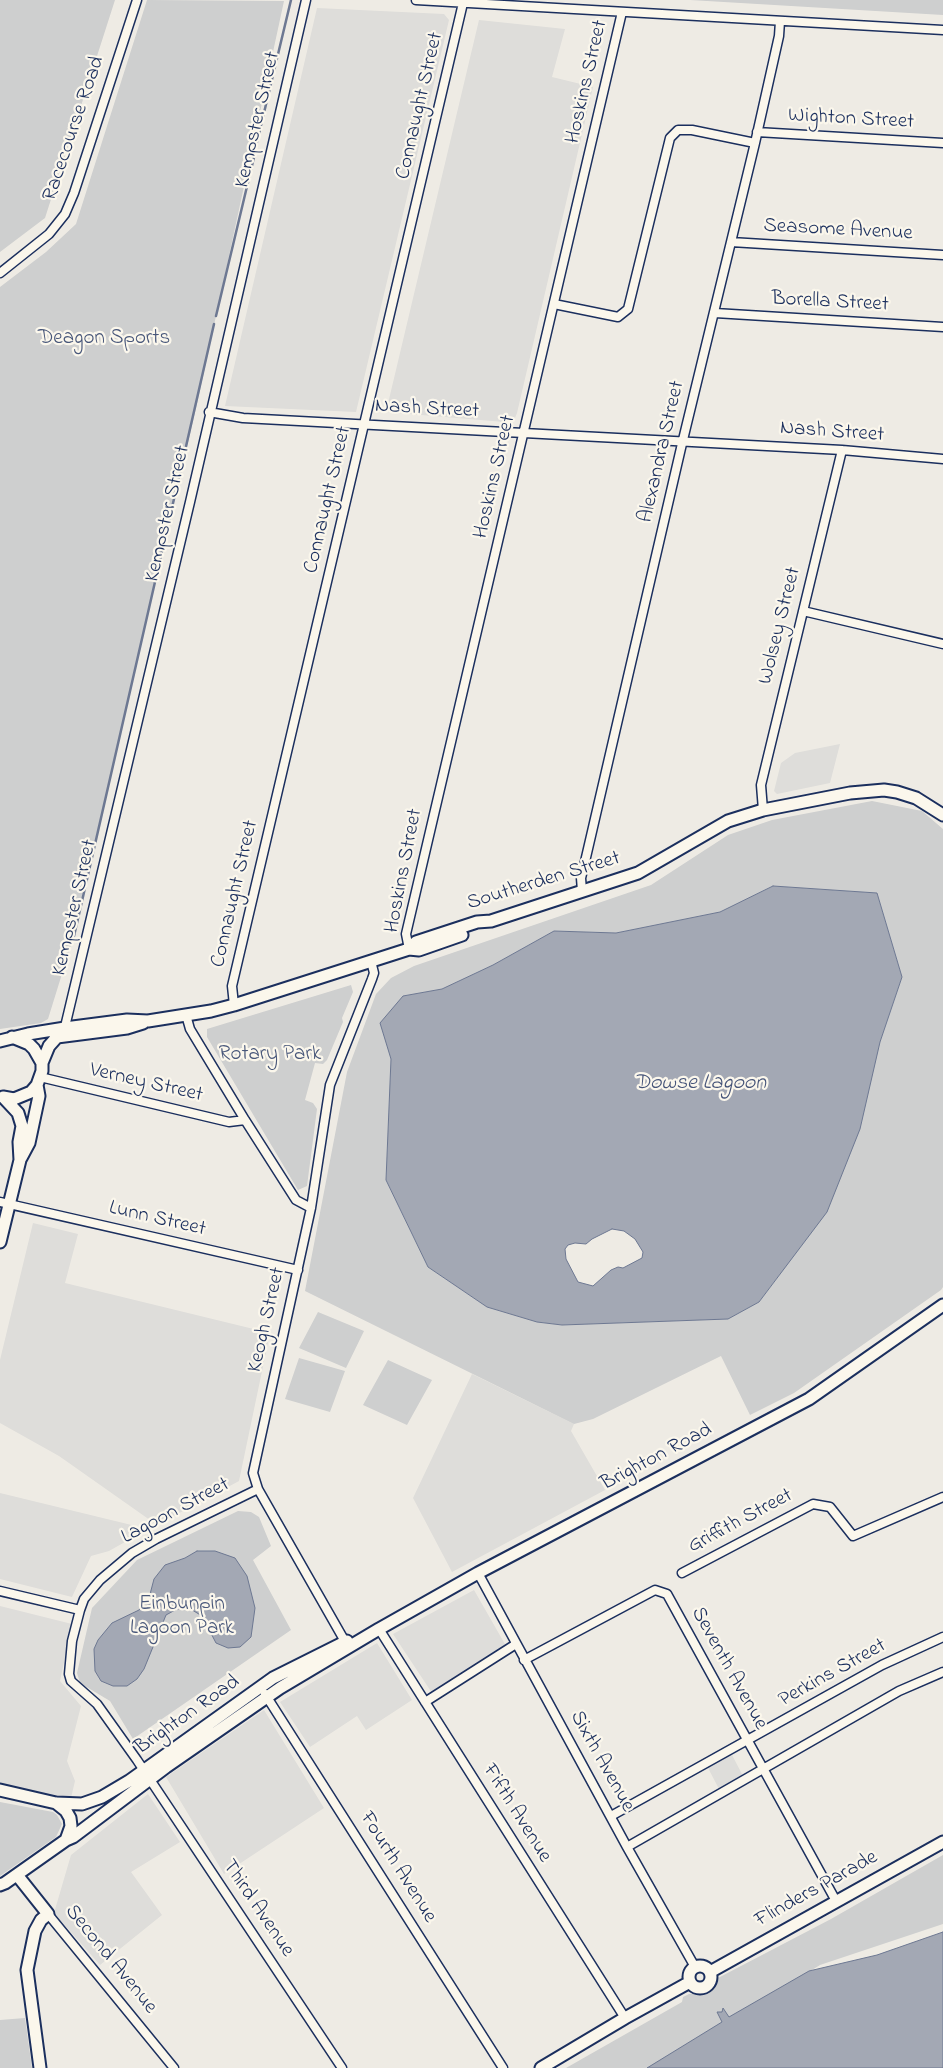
<!DOCTYPE html>
<style>
body{margin:0}
canvas{display:block;background:#eeebe4}
</style>
<canvas width="943" height="2068"></canvas>
<script>
const g = document.querySelector('canvas').getContext('2d');
g.lineJoin = 'round';
function fillPath(path, color) { g.fillStyle = color; g.fill(path, 'evenodd'); }
const poly = rows => new Path2D(rows.map(r => 'M' + r).join(''));
function trace(path, color, width, dash) { g.strokeStyle = color; g.lineWidth = width; g.lineCap = dash ? 'butt' : 'round'; g.setLineDash(dash || []); g.stroke(path); }
function drawText(font, color, halo, rows, align = 'center') {
  g.font = font + ' "Indie Flower",sans-serif'; g.lineWidth = 4.5; g.setLineDash([]); g.textBaseline = 'middle'; g.strokeStyle = halo; g.fillStyle = color; for (const [text, x, y, turn = 0] of rows) {
    g.save(); g.translate(x, y); g.rotate((+turn || 0) * Math.PI / 180); g.textAlign = isNaN(turn) ? turn : align; if (halo) g.strokeText(text, 0, 0); g.fillText(text, 0, 0); g.restore();
  }
}
const built = poly([
 [317,8,444,14,449,20,356,412,225,406],
 [479,20,565,29,552,77,593,87,517,413,515,418,504,422,386,412],
 [840,744,830,783,777,794,774,791,781,763,795,753],
 [33,1223,78,1234,65,1283,270,1333,239,1481,157,1525,59,1456,0,1423,0,1360],
 [472,1374,574,1424,571,1431,605,1490,452,1572,413,1498],
 [0,1493,148,1529,109,1551,91,1556,72,1597,0,1579],
 [474,1590,506,1646,432,1693,393,1634],
 [0,1606,72,1624,60,1681,81,1706,67,1761,75,1781,70,1802,0,1787],
 [377,1643,412,1700,366,1730,357,1716,310,1747,280,1702],
 [264,1710,324,1808,224,1874,166,1777],
 [731,1753,743,1776,719,1789,707,1766],
 [148,1794,180,1842,131,1872,162,1915,100,1965,54,1913,71,1855]
]);
const green = poly([
 [0,0,115,0,45,218,0,252],
 [147,0,284,1,197,404,70,948,48,1019,41,1023,0,1029,0,287,46,252,76,224],
 [690,0,943,0,943,15],
 [872,801,922,811,943,829,943,1287,941,1290,794,1393,750,1415,721,1356,593,1419,574,1424,305,1291,347,1072,376,994,391,978,414,966,651,885,728,835,772,820],
 [773,886,877,893,902,977,880,1042,779,1276,759,1302,728,1319,562,1325,537,1322,487,1307,428,1267,386,1180,391,1059,403,996,442,989,493,965,554,931,616,933,720,912],
 [351,985,353,992,342,1018,343,1022,327,1060,323,1064,315,1063,305,1100,313,1103,317,1109,307,1186,298,1190,207,1037,207,1029],
 [318,1312,364,1331,346,1368,299,1348],
 [299,1358,345,1371,330,1412,285,1399],
 [388,1360,432,1380,407,1425,363,1405],
 [238,1511,251,1512,259,1517,271,1546,253,1560,291,1630,133,1739,110,1701,80,1683,77,1673,92,1608,137,1560],
 [0,1802,53,1812,57,1815,62,1824,56,1837,0,1876],
 [943,1855,943,1924,820,1965,653,2068,566,2068,682,2002,683,1997,689,1994,707,1993,713,1988,718,1978,831,1919],
 [25,2018,32,2068,0,2068,0,2020]
]);
const water = poly([
 [773,886,877,893,902,977,880,1042,860,1129,827,1212,759,1302,728,1319,562,1325,537,1322,487,1307,428,1267,386,1180,391,1059,380,1023,403,996,442,989,493,965,554,931,616,933,720,912,773,886],
 [612,1229,624,1231,635,1239,643,1252,642,1258,623,1268,618,1267,611,1270,593,1286,578,1282,566,1259,565,1249,568,1245,575,1243,586,1244,592,1239,612,1229],
 [197,1551,215,1551,235,1558,247,1576,255,1608,251,1637,240,1647,228,1648,216,1643,202,1616,189,1608,177,1609,166,1615,144,1669,137,1679,127,1686,113,1686,101,1681,95,1671,94,1649,98,1640,112,1623,139,1610,149,1598,154,1579,165,1565,185,1558,197,1551],
 [943,1932,943,2068,647,2068,722,2022,717,2012,722,2012,723,2008,729,2017,809,1971,877,1955,943,1932]
]);
const stream = poly([
 [257,142,291,0],
 [216,316,255,153],
 [62,947,74,936,214,324]
]);
const street = poly([
 [416,0,943,30],
 [757,132,943,143],
 [731,242,943,255],
 [0,273,49,234,65,214,74,193,137,0],
 [554,304,618,317,628,309,670,138,678,130,692,130,755,143],
 [715,313,943,327],
 [209,412,243,418,842,450,943,459],
 [803,611,943,644],
 [763,810,761,785,842,450],
 [582,891,581,878,584,866,681,448,755,143,779,36,780,21],
 [409,949,406,934,622,12],
 [234,1005,232,986,463,3],
 [186,1015,190,1029,245,1120,296,1200,311,1208],
 [64,1031,190,502,306,0],
 [40,1077,229,1122,245,1120],
 [0,1202,298,1270],
 [258,1489,156,1539,132,1553,100,1580,84,1599,80,1610,72,1641,69,1674,71,1681,97,1704,137,1760,342,2068],
 [478,1573,627,1847,695,1967],
 [682,1573,813,1504,830,1507,853,1536,943,1497],
 [0,1591,80,1610],
 [379,1629,625,2018],
 [347,1645,258,1489,253,1473,311,1208,330,1085,372,979,374,973,371,961],
 [524,1660,655,1590,667,1594,836,1901],
 [265,1694,503,2068],
 [425,1702,516,1644],
 [611,1816,882,1665,943,1637],
 [627,1847,899,1691,943,1672],
 [48,1914,174,2068]
]);
const secondary = poly([
 [409,949,419,950,462,935],
 [0,1041,28,1034,65,1028,127,1020,148,1021,211,1011,234,1005,409,949,416,942,477,922,491,921,638,873,728,821,763,810,850,793,884,790,897,792,916,798,943,815],
 [42,1063,49,1046,57,1037,127,1028,143,1023],
 [3,1097,14,1099,31,1092,37,1085,42,1071,42,1063,34,1049,29,1044,12,1037],
 [21,1158,29,1143,39,1096,37,1085],
 [0,1242,20,1160,19,1142,22,1126,18,1113,4,1098],
 [0,1790,56,1803,82,1804,102,1797,129,1781,273,1678,347,1641],
 [56,1803,66,1811,70,1818,71,1826,66,1840],
 [17,1875,48,1914,41,1920,35,1931,27,1970,40,2068],
 [0,1885,5,1883,66,1840,73,1837,166,1767,280,1688,379,1629,478,1573,809,1399,943,1305],
 '689 1977a11 11 0 1 1 22 0a11 11 0 1 1-22 0Z',
 [710,1972,943,1842],
 [541,2068,625,2018,690,1982]
]);
const streetNames = [
 ["Hoskins Street",588,82,-77],
 ["Connaught Street",421,106,-77],
 ["Kempster Street",259,120,-77],
 ["Wighton Street",851,120,3],
 ["Racecourse Road",75,129,-71],
 ["Seasome Avenue",838,231,3],
 ["Borella Street",830,303,3],
 ["Nash Street",427,410,3],
 ["Nash Street",832,433,4],
 ["Alexandra Street",663,452,-77],
 ["Hoskins Street",496,477,-77],
 ["Connaught Street",329,500,-77],
 ["Kempster Street",169,514,-77],
 ["Wolsey Street",781,626,-76],
 ["Hoskins Street",405,871,-79],
 ["Southerden Street",544,882,-17],
 ["Connaught Street",236,894,-77],
 ["Kempster Street",76,908,-77],
 ["Verney Street",146,1084,13],
 ["Lunn Street",157,1220,13],
 ["Keogh Street",268,1320,-77],
 ["Brighton Road",657,1458,-28],
 ["Lagoon Street",176,1512,-28],
 ["Griffith Street",741,1522,-28],
 ["Seventh Avenue",728,1669,61],
 ["Perkins Street",833,1674,-29],
 ["Brighton Road",188,1716,-35],
 ["Sixth Avenue",601,1762,61],
 ["Fifth Avenue",516,1814,58],
 ["Fourth Avenue",397,1868,58],
 ["Flinders Parade",817,1890,-29],
 ["Third Avenue",257,1909,56],
 ["Second Avenue",110,1960,51]
];
const parkNames = [
 ["Deagon Sports",104,340],
 ["Rotary Park",270,1056],
 ["Einbunpin",182,1606],
 ["Lagoon Park",182,1630]
];
const waterNames = [
 ["Dowse Lagoon",700,1084]
];
fillPath(built, '#deddda');
fillPath(green, '#cecfcf');
fillPath(water, '#a3a8b4');
trace(water, '#6d7892', 1);
trace(stream, '#6d7892', 2.5);
trace(street, '#1b2f5e', 11);
trace(secondary, '#1b2f5e', 15);
trace(street, '#fbf7ec', 8);
trace(secondary, '#fbf7ec', 11);
drawText('21px', '#1b2f5e', '#fbf7ec', streetNames);
drawText('21px', '#48577a', '#fbf7ec', parkNames);
drawText('italic 22px', '#445378', '#fbf7ec', waterNames);
</script>
